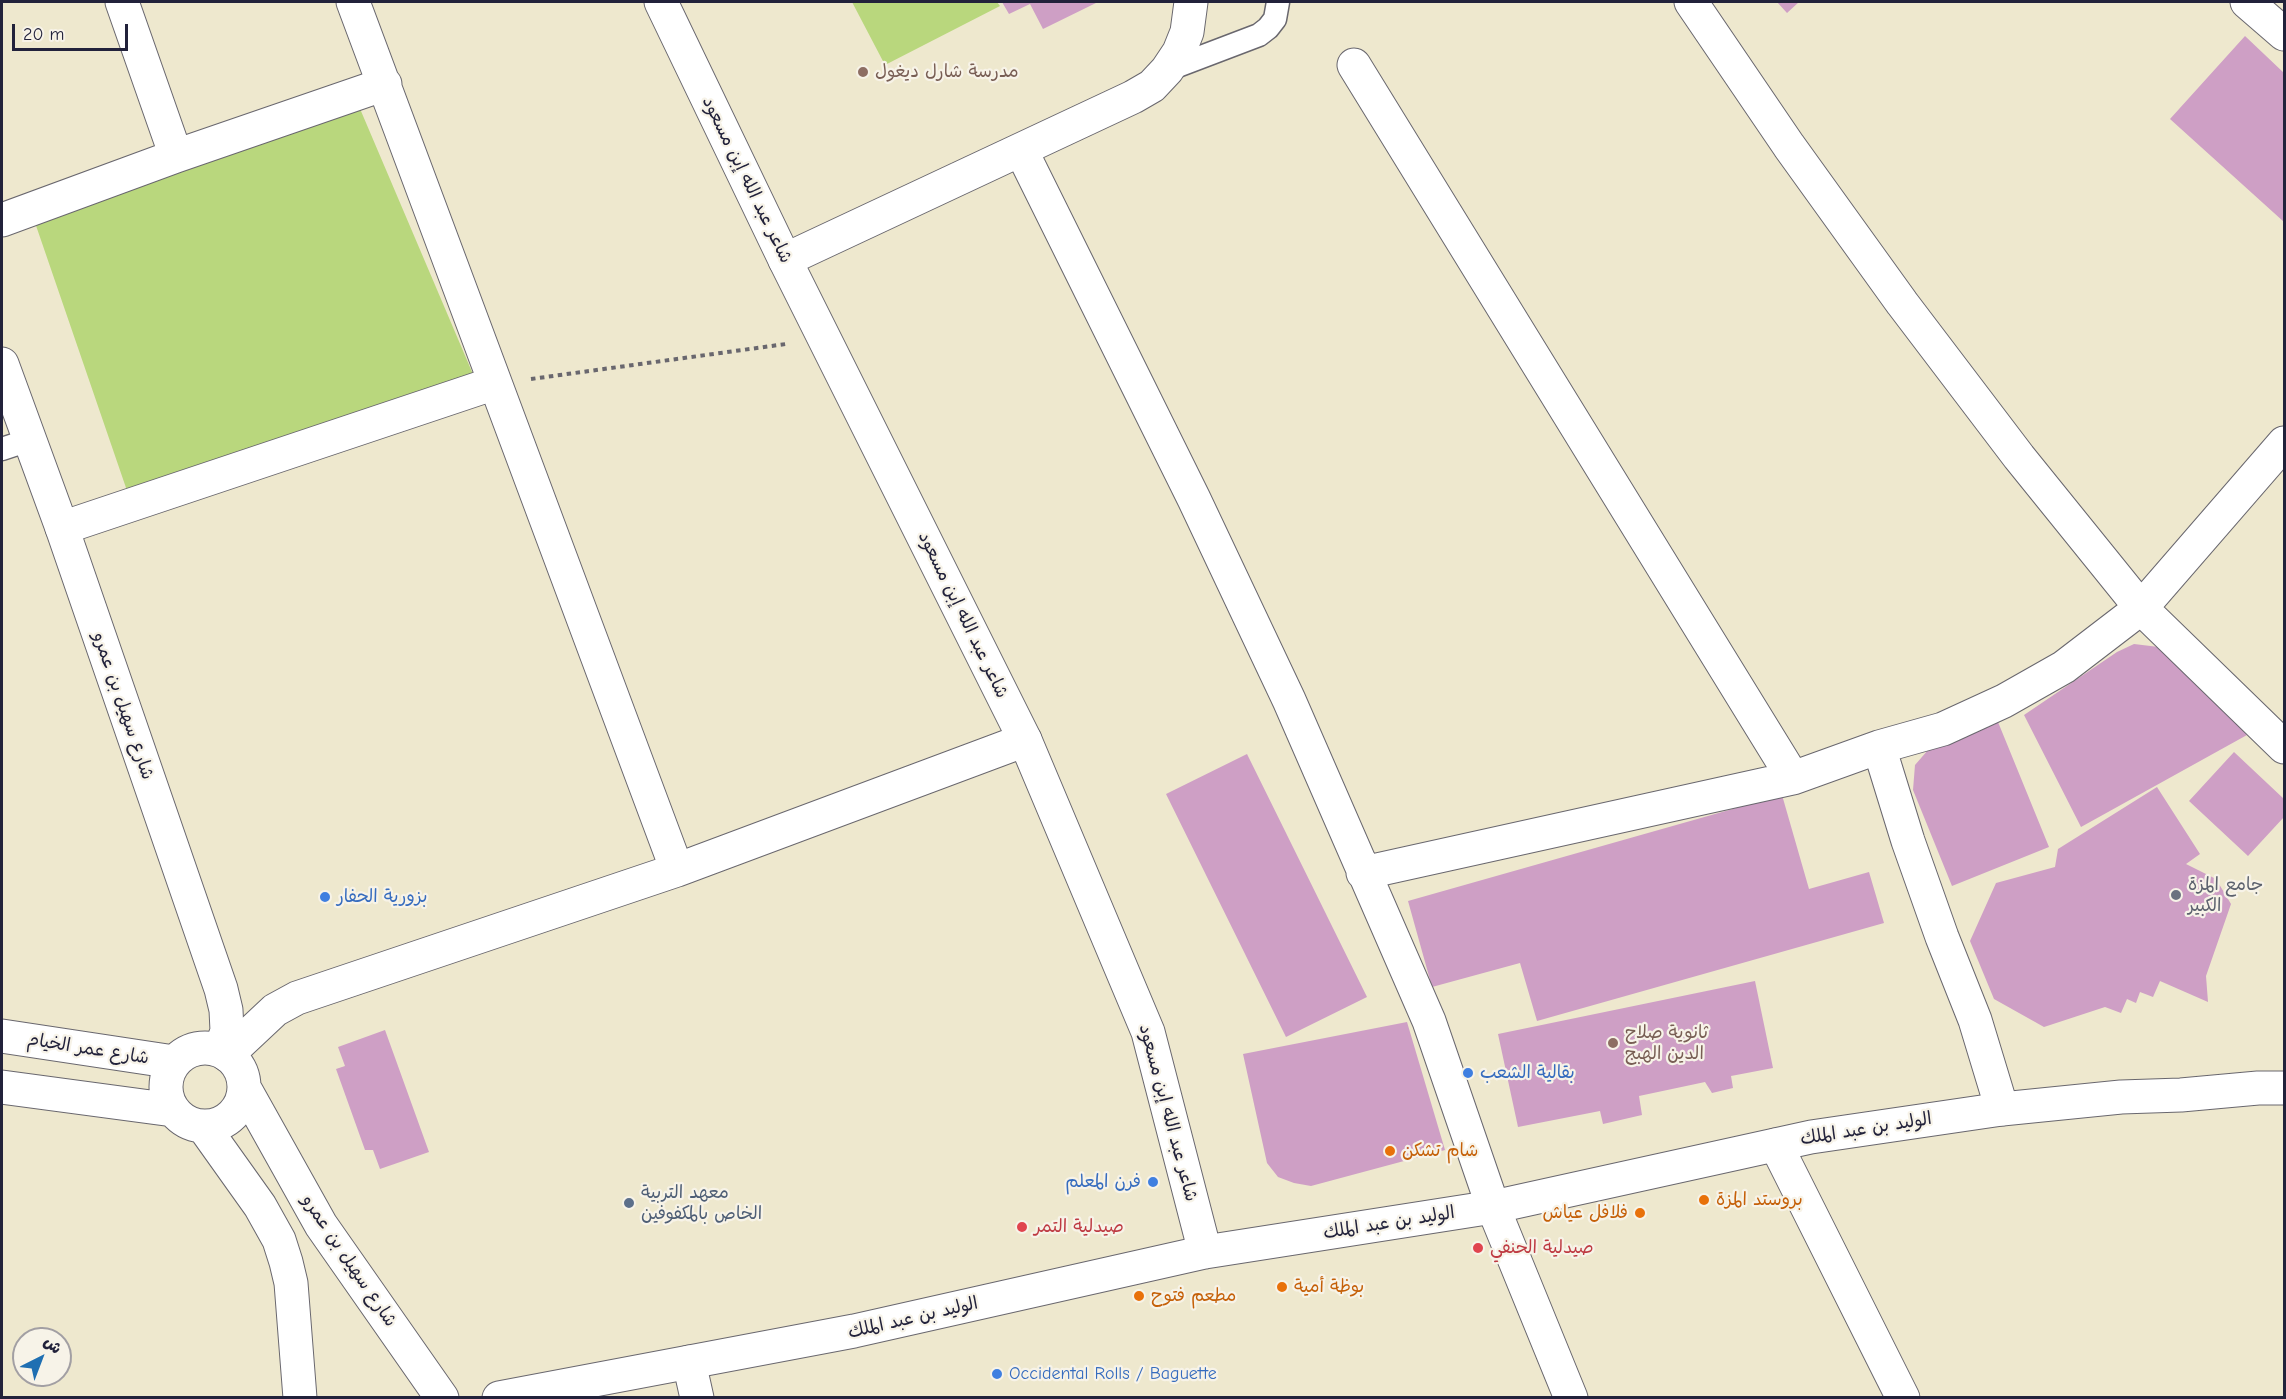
<!DOCTYPE html>
<meta charset="utf-8">
<style>
body{margin:0}
#map{position:relative;width:2286px;height:1399px;overflow:hidden;background:#eee8ce;font-family:"Comic Neue","Playpen Sans Arabic",sans-serif}
canvas{display:block}
.frame{position:absolute;inset:0;border:3px solid #22223b;pointer-events:none}
.north{position:absolute;left:12px;top:1327px;width:60px;height:60px;box-sizing:border-box;background:#f7f3e8;border:2px solid #a29fa3;border-radius:50%;rotate:42deg;font-size:16px;font-weight:700;line-height:24px;text-align:center;color:#22223b}
.north::after{content:'';display:block;margin:auto;width:21px;height:27px;background:#1f6fb2;clip-path:polygon(50% 0,100% 100%,50% 72%,0 100%)}
.scale{position:absolute;left:12px;top:24px;width:116px;height:27px;box-sizing:border-box;border:3px solid #22223b;border-top:0;padding-left:8px;font-size:18px;line-height:21px;white-space:nowrap;color:#22223b;-webkit-text-stroke:4px #f7f3e8;paint-order:stroke}
</style>
<div id="map">
<canvas width="2286" height="1399"></canvas>
<div class="frame"></div>
<div class="north">ش</div>
<div class="scale">20 m</div>
</div>
<script>
const g = document.querySelector('canvas').getContext('2d');
g.lineJoin = 'round';
function fillPath(path, color) { g.fillStyle = color; g.fill(path, 'evenodd'); }
const poly = rows => new Path2D(rows.map(r => 'M' + r).join(''));
function trace(path, color, width, dash) { g.strokeStyle = color; g.lineWidth = width; g.lineCap = dash ? 'butt' : 'round'; g.setLineDash(dash || []); g.stroke(path); }
function drawText(font, color, halo, rows, align = 'center') {
  g.font = font + ' "Comic Neue","Playpen Sans Arabic",sans-serif'; g.lineWidth = 4.5; g.setLineDash([]); g.textBaseline = 'middle'; g.strokeStyle = halo; g.fillStyle = color; for (const [text, x, y, turn = 0] of rows) {
    g.save(); g.translate(x, y); g.rotate((+turn || 0) * Math.PI / 180); g.textAlign = isNaN(turn) ? turn : align; if (halo) g.strokeText(text, 0, 0); g.fillText(text, 0, 0); g.restore();
  }
}
const green = poly([
 [852,2,997,2,1000,6,885,65],
 [355,97,478,386,135,514,31,211]
]);
const building = poly([
 [1002,2,1098,2,1043,29,1030,4,1009,14],
 [1777,2,1799,2,1787,13],
 [2245,36,2284,73,2284,222,2170,119],
 [2134,644,2167,648,2247,735,2081,827,2024,715,2117,652],
 [1998,722,2049,847,1952,886,1913,790,1915,765,1928,750],
 [2234,752,2284,799,2284,817,2248,856,2189,801],
 [1247,754,1367,997,1286,1037,1166,794],
 [2157,787,2200,854,2186,864,2216,879,2231,904,2206,976,2208,1002,2160,981,2153,997,2140,992,2136,1003,2127,999,2121,1013,2105,1007,2044,1027,1994,999,1970,941,1996,883,2055,867,2058,849],
 [1782,795,1809,889,1869,872,1884,923,1537,1021,1520,963,1432,987,1408,901],
 [1755,981,1773,1068,1731,1076,1733,1088,1712,1093,1705,1082,1639,1096,1642,1115,1603,1124,1600,1111,1518,1127,1498,1034],
 [1407,1022,1445,1150,1311,1186,1294,1183,1278,1177,1267,1163,1243,1054],
 [385,1030,429,1152,380,1169,373,1150,365,1150,336,1069,345,1066,338,1047]
]);
const path = poly([
 [531,379,786,344]
]);
const lane = poly([
 [1167,70,1259,35,1268,28,1275,19,1278,2],
 [2,449,29,440]
]);
const street = poly([
 [122,2,176,156],
 [353,2,677,870],
 [1691,2,1789,146,1902,303,2019,457,2141,608,2284,747],
 [2247,2,2284,34],
 [1354,65,1793,778],
 [1021,150,1194,499,1289,700,1429,1021,1493,1207,1571,1398],
 [2,220,176,156,385,84],
 [785,260,1133,97,1152,86,1167,70,1179,52,1187,32,1191,2],
 [62,528,495,383],
 [1879,747,1908,841,1942,937,1975,1020,2002,1109],
 [1363,873,1793,778,1879,747,1943,729,2004,701,2064,667,2141,608,2284,443],
 [227,1055,275,1010,297,998,677,870,1025,740],
 [1776,1145,1903,1398],
 [689,1362,697,1398]
]);
const secondary = poly([
 [661,2,785,260,1025,740,1148,1032,1205,1252],
 [2,364,62,528,221,989,226,1010,227,1031,220,1051],
 [2,1036,174,1062],
 '166 1087a39 39 0 1 1 78 0a39 39 0 1 1-78 0Z',
 [2,1087,173,1110],
 [245,1089,321,1225,442,1398],
 [203,1126,260,1206,279,1240,286,1262,291,1283,300,1398],
 [499,1398,854,1331,1205,1252,1493,1207,1811,1137,2002,1109,2121,1097,2181,1095,2258,1088,2284,1088]
]);
const markers = [
 [863,72,6,"#8d6e63"],
 [2176,895,6,"#6b7280"],
 [325,897,6,"#3f7fe0"],
 [1613,1043,6,"#8d6e63"],
 [1468,1073,6,"#3f7fe0"],
 [1390,1151,6,"#e8710a"],
 [1153,1182,6,"#3f7fe0"],
 [1704,1200,6,"#e8710a"],
 [629,1203,6,"#5c6f8a"],
 [1640,1213,6,"#e8710a"],
 [1022,1227,6,"#e0444e"],
 [1478,1248,6,"#e0444e"],
 [1282,1287,6,"#e8710a"],
 [1139,1296,6,"#e8710a"],
 [997,1374,6,"#3f7fe0"]
];
const educationNames = [
 ["مدرسة شارل ديغول",875,72],
 ["ثانوية صلاح",1625,1033],
 ["الدين الهبج",1625,1054]
];
const streetNames = [
 ["شاعر عبد الله إبن مسعود",747,180,64],
 ["شاعر عبد الله إبن مسعود",963,615,64],
 ["شارع سهيل بن عمرو",123,706,71],
 ["شارع عمر الخيام",88,1049,9],
 ["شاعر عبد الله إبن مسعود",1168,1113,75],
 ["الوليد بن عبد الملك",1866,1129,-9],
 ["الوليد بن عبد الملك",1389,1223,-9],
 ["شارع سهيل بن عمرو",349,1261,56],
 ["الوليد بن عبد الملك",913,1318,-13]
];
const worshipNames = [
 ["جامع المزة",2188,885],
 ["الكبير",2188,906]
];
const shopNames = [
 ["بزورية الحفار",337,897],
 ["بقالية الشعب",1480,1073],
 ["فرن المعلم",1141,1182,"right"],
 ["Occidental Rolls / Baguette",1009,1374]
];
const foodNames = [
 ["شام تشكن",1402,1151],
 ["بروستد المزة",1716,1200],
 ["فلافل عياش",1628,1213,"right"],
 ["بوظة أمية",1294,1287],
 ["مطعم فتوح",1151,1296]
];
const serviceNames = [
 ["معهد التربية",641,1193],
 ["الخاص بالمكفوفين",641,1214]
];
const healthNames = [
 ["صيدلية التمر",1034,1227],
 ["صيدلية الحنفي",1490,1248]
];
fillPath(green, '#b9d77d');
fillPath(building, '#ce9fc5');
trace(lane, '#69676e', 25);
trace(street, '#69676e', 35);
trace(secondary, '#69676e', 35);
trace(path, '#69676e', 4, [4.5, 4.5]);
trace(lane, '#fff', 22);
trace(street, '#fff', 33);
trace(secondary, '#fff', 33);
for (const [x, y, r, color] of markers) { const dot = new Path2D(); dot.arc(x, y, r, 0, 2 * Math.PI); g.fillStyle = color; g.fill(dot); trace(dot, '#f7f3e8', 2); }
drawText('18px', '#785e54', '#f7f3e8', educationNames, 'left');
drawText('18px', '#22223b', '#f7f3e8', streetNames);
drawText('18px', '#5b616d', '#f7f3e8', worshipNames, 'left');
drawText('18px', '#366cbe', '#f7f3e8', shopNames, 'left');
drawText('18px', '#c56008', '#f7f3e8', foodNames, 'left');
drawText('18px', '#4e5e75', '#f7f3e8', serviceNames, 'left');
drawText('18px', '#be3a42', '#f7f3e8', healthNames, 'left');
</script>
